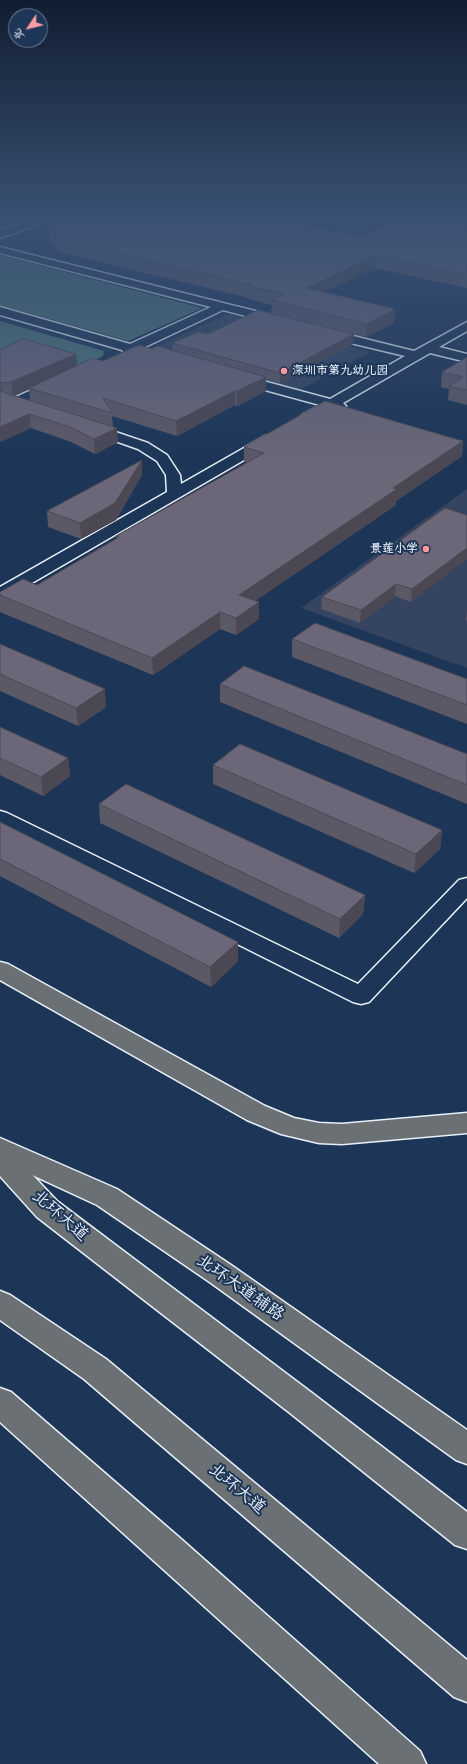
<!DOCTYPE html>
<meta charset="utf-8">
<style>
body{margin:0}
#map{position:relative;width:467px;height:1764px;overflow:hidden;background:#1d3557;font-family:Itim,"LXGW WenKai TC",sans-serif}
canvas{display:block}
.north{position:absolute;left:8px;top:8px;width:40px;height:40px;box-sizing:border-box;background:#1d3557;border:1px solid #6e8097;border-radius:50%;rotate:235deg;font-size:11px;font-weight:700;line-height:16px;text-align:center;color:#e8f1f8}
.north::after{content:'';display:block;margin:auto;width:14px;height:18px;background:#ff9aa2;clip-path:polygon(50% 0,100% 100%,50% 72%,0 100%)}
</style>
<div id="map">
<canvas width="467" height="1764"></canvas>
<div class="north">北</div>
</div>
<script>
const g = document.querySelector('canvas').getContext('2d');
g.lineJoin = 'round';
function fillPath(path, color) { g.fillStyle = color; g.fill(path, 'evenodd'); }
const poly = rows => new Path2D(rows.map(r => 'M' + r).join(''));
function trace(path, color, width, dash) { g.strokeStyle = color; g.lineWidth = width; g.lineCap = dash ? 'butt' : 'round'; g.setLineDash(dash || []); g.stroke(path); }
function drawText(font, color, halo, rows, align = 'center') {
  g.font = font + ' Itim,"LXGW WenKai TC",sans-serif'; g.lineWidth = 4; g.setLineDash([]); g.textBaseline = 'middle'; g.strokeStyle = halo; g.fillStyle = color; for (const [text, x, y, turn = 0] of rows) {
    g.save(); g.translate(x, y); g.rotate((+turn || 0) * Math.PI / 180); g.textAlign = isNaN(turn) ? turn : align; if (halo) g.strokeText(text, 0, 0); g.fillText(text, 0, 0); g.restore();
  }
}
const built = poly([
 [227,314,370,352,300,390,154,348],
 [467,489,467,668,301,608]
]);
const green = poly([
 [0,255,202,308,128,341,0,305],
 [0,321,104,351,103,356,82,366,14,348,0,354]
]);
const minor = poly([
 [40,217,55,217,54,219,0,238,0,231,40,217],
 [0,247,227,304,284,318,286,321,284,324,280,325,223,310,143,348,166,354,168,357,166,360,162,361,133,353,124,353,122,350,0,315,0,307,130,344,211,307,0,253,0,247],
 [467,322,467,331,439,347,467,354,467,362,430,353,343,403,346,406,344,409,339,410,333,409,307,422,302,421,300,418,302,415,320,405,232,381,230,378,232,375,237,374,330,399,405,356,321,336,319,333,321,330,325,329,414,351,467,322],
 [56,379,61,380,63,383,61,386,19,406,9,406,7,403,9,400,56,379],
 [89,423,148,443,167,455,180,475,181,484,265,436,270,435,275,436,277,439,275,442,6,598,0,599,0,587,167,492,166,475,157,461,138,449,84,430,82,427,84,424,89,423],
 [0,811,7,813,358,984,459,880,467,878,467,898,369,1002,361,1004,353,1002,0,825,0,811]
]);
const primary = poly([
 [0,962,8,964,265,1106,294,1118,319,1123,342,1124,467,1113,467,1133,342,1144,319,1143,281,1134,247,1120,0,980,0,962],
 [0,1138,117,1189,231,1265,467,1430,467,1464,456,1460,211,1283,97,1205,0,1160,0,1138],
 [0,1388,11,1392,181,1539,420,1751,426,1764,379,1764,0,1422,0,1388]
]);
const trunk = poly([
 [0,1147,10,1151,57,1201,312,1393,467,1512,467,1549,455,1545,290,1413,37,1217,0,1176,0,1147],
 [0,1291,10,1295,106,1359,467,1660,467,1702,454,1697,84,1379,0,1320,0,1291]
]);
const wall = poly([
 [278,217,275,218,359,237,467,217,467,288,375,268,325,292,395,309,394,323,366,337,354,334,353,344,280,383,266,379,266,391,237,406,235,405,177,436,112,416,113,427,118,442,95,454,71,442,31,428,0,442,0,349,76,354,77,366,103,361,152,349,173,351,172,343,208,334,271,314,272,305,249,299,249,298,59,252,49,238,49,226],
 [29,389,30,401,14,396],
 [467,357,467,405,448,400,449,389,441,387,442,372],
 [463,441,462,456,396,501,396,505,255,601,259,602,259,619,236,635,220,629,153,675,0,612,0,592,37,585,116,539,116,536,247,463,244,462,244,447],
 [142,460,142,475,116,520,81,539,48,527,47,511],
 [445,508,411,602,395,596,360,623,321,609,322,597],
 [467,609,467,621,466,620],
 [292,639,467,679,467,724,292,657],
 [0,644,106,707,78,726,0,691],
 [220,684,467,754,467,804,220,702],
 [0,727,68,758,70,776,43,796,0,775],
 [213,765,442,830,440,849,414,873,213,784],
 [99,804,365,895,363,914,339,938,100,823],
 [0,822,238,942,238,961,211,987,0,876]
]);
const shadedWall = poly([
 [0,217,19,217,0,224],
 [376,255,375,268,306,301,307,288],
 [395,309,394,323,366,337,367,324],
 [354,334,353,344,280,383,280,373],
 [76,354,77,367,29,388,29,389,13,396,11,382],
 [266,377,266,391,237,406,237,391],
 [0,383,2,397,0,400],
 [235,391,235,405,177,436,176,421],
 [29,414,31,428,0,442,0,427],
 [117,428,118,442,95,454,94,439],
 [463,441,462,456,396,501,396,505,239,612,239,595,393,488],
 [142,460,142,475,116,520,81,539,80,523],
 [467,548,467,559,411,602,412,589],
 [396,584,395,596,360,623,361,610],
 [259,602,259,619,236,635,236,618],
 [220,612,220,629,153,675,152,658],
 [105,689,106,707,78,726,76,708],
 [68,758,70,776,43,796,41,777],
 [442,830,440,849,414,873,416,854],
 [365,895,363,914,339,938,340,919],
 [238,942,238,961,211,987,210,967]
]);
const building = poly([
 [49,217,270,217,359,237,401,217,467,217,467,275,376,255,307,288,395,309,367,324,272,300,284,294,249,286,252,285,59,239,49,226,49,217],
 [258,310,354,334,280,373,172,343,198,332,208,334,258,310],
 [24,339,76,354,11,382,0,383,0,349,24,339],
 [139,345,152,349,157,346,266,377,237,391,235,391,176,421,103,398,112,413,29,388,93,358,103,361,139,345],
 [467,357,467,390,449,386,463,377,442,372,467,357],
 [0,391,117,428,94,439,70,427,29,414,0,427,0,391],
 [325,401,463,441,393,488,397,489,239,595,259,602,236,618,220,612,152,658,0,595,0,592,23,579,37,585,119,537,116,536,264,453,244,447,325,401],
 [142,460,115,503,80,523,47,511,142,460],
 [445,508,467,515,467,548,412,589,396,584,361,610,322,597,445,508],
 [315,623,467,679,467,705,292,639,315,623],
 [0,644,105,689,76,708,0,674,0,644],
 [244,666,467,754,467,785,220,684,244,666],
 [0,727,68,758,41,777,0,758,0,727],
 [240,744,442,830,416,854,213,765,240,744],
 [126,784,365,895,340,919,99,804,126,784],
 [0,822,238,942,210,967,0,859,0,822]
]);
const markers = [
 [284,371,4,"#ff9aa2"],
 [426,549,4,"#ff9aa2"]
];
const farPoinames = [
 ["深圳市第九幼儿园",292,371],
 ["景莲小学",418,549,"right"]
];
const nearStreetnames = [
 ["北环大道",60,1216,41],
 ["北环大道辅路",240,1288,35],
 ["北环大道",237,1489,40]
];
fillPath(built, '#344461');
fillPath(green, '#4e7477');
trace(minor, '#e8f1f8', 3);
trace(primary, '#e8f1f8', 3);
trace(trunk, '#e8f1f8', 3);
fillPath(minor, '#1d3557');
fillPath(primary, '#6b7074');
fillPath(trunk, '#6b7074');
fillPath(wall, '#5c5967');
fillPath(shadedWall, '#4b4854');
fillPath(building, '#6b6778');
trace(building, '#4b4854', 1);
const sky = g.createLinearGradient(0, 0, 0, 464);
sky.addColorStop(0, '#101d30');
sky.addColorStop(0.47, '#3a5174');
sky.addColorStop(1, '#3a517400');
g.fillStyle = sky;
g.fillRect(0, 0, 467, 464);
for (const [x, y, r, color] of markers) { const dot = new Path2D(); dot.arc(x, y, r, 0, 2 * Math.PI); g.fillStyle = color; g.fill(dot); trace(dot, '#1d3557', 1.5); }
drawText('bold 12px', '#e8f1f8', '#1d3557', farPoinames, 'left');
drawText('17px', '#e8f1f8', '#1d3557', nearStreetnames);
</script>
